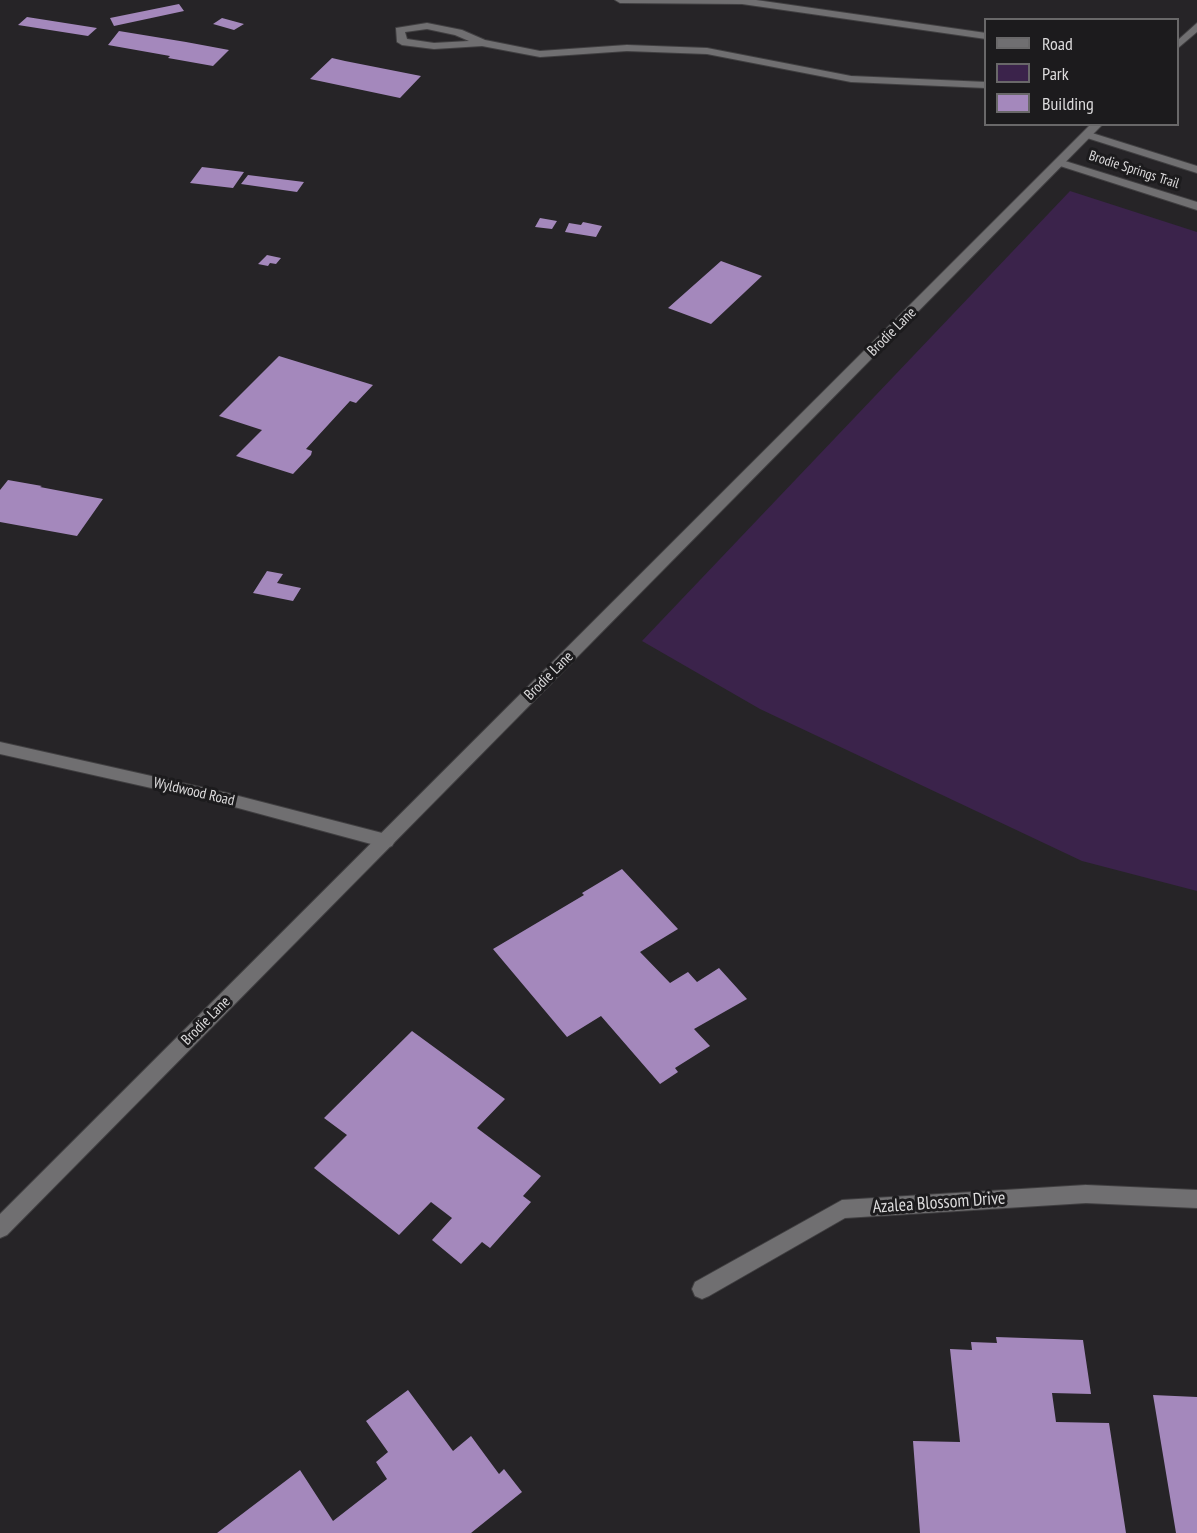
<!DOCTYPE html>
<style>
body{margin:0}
#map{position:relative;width:1197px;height:1533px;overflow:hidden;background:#262427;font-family:"PT Sans Narrow",sans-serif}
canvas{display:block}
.legend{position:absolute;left:984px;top:18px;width:195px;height:108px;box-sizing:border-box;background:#1c1b1d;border:2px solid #696869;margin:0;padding:8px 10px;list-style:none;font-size:18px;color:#dcdbdc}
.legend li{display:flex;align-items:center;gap:12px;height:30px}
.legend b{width:30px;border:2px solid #696869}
</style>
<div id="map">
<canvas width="1197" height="1533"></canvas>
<ul class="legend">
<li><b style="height:8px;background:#706f71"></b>Road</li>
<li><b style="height:16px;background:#3b234b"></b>Park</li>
<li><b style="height:16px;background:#a488bc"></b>Building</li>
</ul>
</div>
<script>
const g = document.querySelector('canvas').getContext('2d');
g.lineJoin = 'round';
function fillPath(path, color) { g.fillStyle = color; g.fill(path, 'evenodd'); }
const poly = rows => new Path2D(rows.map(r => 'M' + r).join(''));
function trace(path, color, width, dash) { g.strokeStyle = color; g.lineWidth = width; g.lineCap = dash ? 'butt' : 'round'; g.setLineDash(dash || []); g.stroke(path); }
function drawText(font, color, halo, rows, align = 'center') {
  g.font = font + ' "PT Sans Narrow",sans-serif'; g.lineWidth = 6; g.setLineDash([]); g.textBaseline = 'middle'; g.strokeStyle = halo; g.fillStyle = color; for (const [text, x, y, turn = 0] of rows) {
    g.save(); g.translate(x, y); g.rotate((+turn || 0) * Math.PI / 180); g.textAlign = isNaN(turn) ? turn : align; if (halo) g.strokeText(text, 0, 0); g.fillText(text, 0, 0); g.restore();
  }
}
const green = poly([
 [1070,191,1197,232,1197,891,1082,861,760,709,642,641]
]);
const building = poly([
 [179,4,184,11,114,26,110,18],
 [27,17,97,28,88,36,18,25],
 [222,18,244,24,234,30,213,24],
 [119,31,186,42,229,50,213,66,168,58,170,56,108,45],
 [332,58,345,61,421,76,400,98,310,79],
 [202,167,244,172,233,188,190,183],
 [248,175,304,182,297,192,241,184],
 [540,218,557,221,552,229,535,227],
 [583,222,602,226,596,237,565,232,569,223,581,225],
 [267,255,281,258,276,264,270,263,268,266,258,264],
 [721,261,762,276,711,324,668,308],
 [279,356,373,385,356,403,350,401,306,449,312,451,311,455,293,474,236,456,262,430,219,416],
 [8,480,42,486,40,487,103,499,77,536,0,522,0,490],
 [267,571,283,574,277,583,301,588,293,601,253,593],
 [622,869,678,929,640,952,670,983,688,972,697,982,719,968,747,999,694,1029,710,1046,675,1068,678,1072,660,1084,601,1016,567,1037,493,949,584,895,582,893],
 [412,1031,505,1099,477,1128,541,1176,523,1196,531,1202,490,1248,482,1242,461,1264,432,1240,452,1218,431,1202,399,1235,314,1168,347,1135,324,1118],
 [996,1337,1083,1340,1091,1394,1052,1393,1056,1422,1109,1423,1126,1533,920,1533,913,1441,960,1442,950,1349,972,1350,971,1342,997,1343],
 [408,1390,453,1451,471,1436,499,1474,504,1469,522,1492,471,1533,217,1533,300,1470,333,1521,387,1479,376,1462,388,1452,366,1421],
 [1153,1395,1197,1397,1197,1533,1176,1533]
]);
const service = poly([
 [615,0,756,0,986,33,986,39,742,4,620,3,615,0],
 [427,23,462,30,485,40,540,51,627,45,707,48,851,76,986,82,986,88,851,82,707,54,627,51,540,57,482,46,434,49,402,45,397,42,396,28,427,23],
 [427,29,455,35,469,41,434,43,407,39,405,32,427,29]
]);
const minor = poly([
 [1084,133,1092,133,1197,166,1197,173,1084,137,1084,133],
 [1057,161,1065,161,1197,202,1197,210,1057,165,1057,161],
 [0,742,227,793,386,834,392,836,395,841,392,846,386,848,227,805,0,754,0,742],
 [1086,1185,1197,1190,1197,1208,1086,1203,845,1218,709,1296,702,1299,695,1296,692,1289,695,1282,842,1200,1086,1185]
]);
const secondary = poly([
 [1197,23,1197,32,1178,48,1178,40,1197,23],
 [1091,124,1103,124,7,1235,0,1238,0,1214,1091,124]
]);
const farStreetnames = [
 ["Brodie Springs Trail",1134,170,18]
];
const streetNames = [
 ["Brodie Lane",892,332,-45],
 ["Brodie Lane",549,676,-45],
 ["Wyldwood Road",194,792,13],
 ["Brodie Lane",206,1021,-45]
];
const nearStreetnames = [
 ["Azalea Blossom Drive",939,1203,-4]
];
fillPath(green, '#3b234b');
fillPath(building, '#a488bc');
trace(service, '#403f41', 2);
trace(minor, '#403f41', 2);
trace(secondary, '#403f41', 2);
fillPath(service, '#706f71');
fillPath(minor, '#706f71');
fillPath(secondary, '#706f71');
drawText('14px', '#dcdbdc', '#1c1b1d', farStreetnames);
drawText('15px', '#dcdbdc', '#1c1b1d', streetNames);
drawText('18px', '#dcdbdc', '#1c1b1d', nearStreetnames);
</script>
